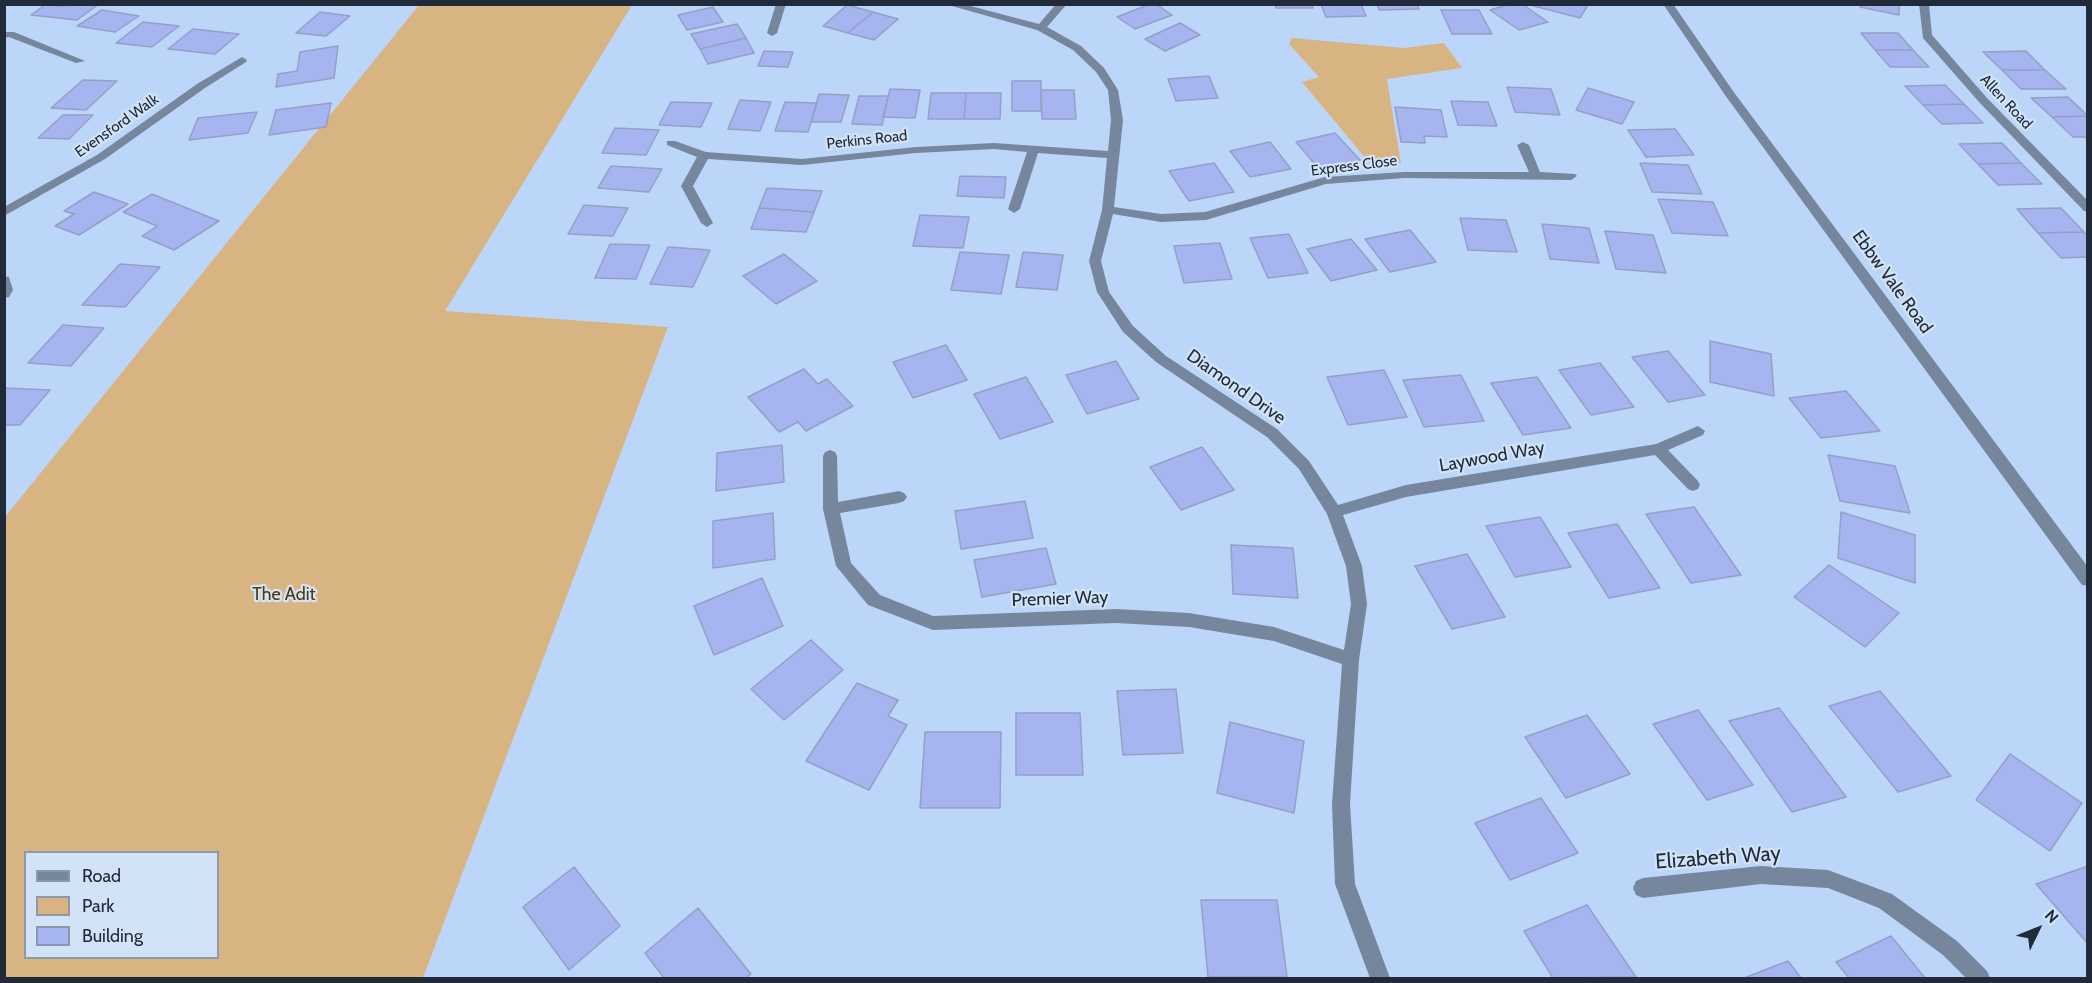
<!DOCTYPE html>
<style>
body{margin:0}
#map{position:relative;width:2092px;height:983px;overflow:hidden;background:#bbd6f9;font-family:Cabin,sans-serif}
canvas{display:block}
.frame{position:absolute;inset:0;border:6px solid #202a38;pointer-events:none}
.legend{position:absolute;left:24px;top:851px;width:195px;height:108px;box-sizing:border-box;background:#d2e3f8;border:2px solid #8b99ab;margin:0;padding:8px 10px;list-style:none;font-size:18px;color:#202a38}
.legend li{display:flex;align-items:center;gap:12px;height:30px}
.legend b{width:30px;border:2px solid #8b99ab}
.north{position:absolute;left:2008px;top:899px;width:60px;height:60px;-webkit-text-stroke:4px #d2e3f8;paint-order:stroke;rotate:47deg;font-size:16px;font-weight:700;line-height:24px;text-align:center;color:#202a38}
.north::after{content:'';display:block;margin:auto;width:21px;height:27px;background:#202a38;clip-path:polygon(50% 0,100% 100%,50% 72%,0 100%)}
</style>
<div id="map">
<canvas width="2092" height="983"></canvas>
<div class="frame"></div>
<ul class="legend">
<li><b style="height:8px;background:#76879d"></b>Road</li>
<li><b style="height:16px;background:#d9b483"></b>Park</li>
<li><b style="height:16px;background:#a6b4f0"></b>Building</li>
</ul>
<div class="north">N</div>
</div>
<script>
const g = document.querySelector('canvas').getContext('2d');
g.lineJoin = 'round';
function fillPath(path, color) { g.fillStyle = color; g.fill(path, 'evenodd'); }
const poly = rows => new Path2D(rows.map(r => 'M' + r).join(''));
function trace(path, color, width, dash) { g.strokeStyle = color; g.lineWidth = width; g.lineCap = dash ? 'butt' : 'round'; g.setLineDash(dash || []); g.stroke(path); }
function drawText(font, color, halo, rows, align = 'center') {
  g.font = font + ' Cabin,sans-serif'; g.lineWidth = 4.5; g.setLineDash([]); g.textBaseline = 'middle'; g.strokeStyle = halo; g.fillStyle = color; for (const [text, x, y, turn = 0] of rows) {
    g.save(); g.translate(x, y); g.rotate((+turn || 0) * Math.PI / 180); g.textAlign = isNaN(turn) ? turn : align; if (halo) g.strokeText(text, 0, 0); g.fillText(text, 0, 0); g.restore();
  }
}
const green = poly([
 [419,5,632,5,445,311,668,327,423,978,5,978,5,517],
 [26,852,218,852,218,958,26,958],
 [1292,38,1404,48,1444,43,1462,68,1387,79,1401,163,1372,166,1302,82,1319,77,1289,44]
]);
const building = poly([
 [46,4,60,6,99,4,77,20,31,15,46,4],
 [1150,4,1156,4,1172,15,1135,29,1117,17,1150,4],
 [1275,4,1311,4,1313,8,1276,8,1275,4],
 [1321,4,1361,4,1366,16,1326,17,1321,4],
 [1377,4,1417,4,1419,9,1379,10,1377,4],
 [1510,4,1522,4,1548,22,1519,30,1490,10,1510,4],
 [1535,4,1587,4,1588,5,1580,18,1534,6,1535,4],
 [1860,4,1899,4,1899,15,1860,7,1860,4],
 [847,5,873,12,848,33,823,26,847,5],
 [713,7,723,22,687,30,678,15,713,7],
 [102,10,139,16,115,32,77,26,102,10],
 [1441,10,1479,10,1492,34,1452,34,1441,10],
 [320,12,350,16,326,36,296,33,320,12],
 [873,12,898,19,874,40,848,33,873,12],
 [143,22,179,26,152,47,116,43,143,22],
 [1180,23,1200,35,1165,51,1145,39,1180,23],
 [737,24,746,38,700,49,691,34,737,24],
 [193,29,239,34,215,54,168,49,193,29],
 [1861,33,1898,33,1913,50,1875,50,1861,33],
 [746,38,754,53,708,64,700,49,746,38],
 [338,46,334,78,276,87,278,74,297,71,300,52,338,46],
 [1875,50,1913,50,1929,67,1890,67,1875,50],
 [764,51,793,52,788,67,758,66,764,51],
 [2026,51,2045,70,2002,70,1983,52,2026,51],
 [2002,70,2045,70,2066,89,2021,89,2002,70],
 [1209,76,1218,98,1176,101,1168,79,1209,76],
 [83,80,117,81,86,110,51,108,83,80],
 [1012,81,1041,81,1041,111,1012,111,1012,81],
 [1945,85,1964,104,1923,105,1905,86,1945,85],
 [1507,87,1551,89,1560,115,1515,112,1507,87],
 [1588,88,1634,102,1622,124,1576,110,1588,88],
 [890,89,920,90,915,118,883,117,890,89],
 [1041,90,1074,90,1076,119,1042,119,1041,90],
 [931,93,966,93,964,119,928,119,931,93],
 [966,93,1001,93,1000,119,964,119,966,93],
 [819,94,849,95,841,122,811,122,819,94],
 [859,96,888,96,882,125,852,124,859,96],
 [2068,97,2088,116,2052,117,2031,98,2068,97],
 [740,100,771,102,760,131,728,129,740,100],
 [1451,101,1488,102,1497,126,1458,125,1451,101],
 [671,102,712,103,701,127,659,125,671,102],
 [785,102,817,103,808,132,775,131,785,102],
 [331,103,326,127,269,135,276,110,331,103],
 [1964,104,1983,123,1942,124,1923,105,1964,104],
 [1395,107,1441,110,1447,137,1424,136,1425,143,1401,142,1395,107],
 [257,112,248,133,189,140,198,118,257,112],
 [63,115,93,115,69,139,38,138,63,115],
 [2088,116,2088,137,2073,137,2052,117,2088,116],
 [615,128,659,130,646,155,602,153,615,128],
 [1675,129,1694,155,1646,157,1628,130,1675,129],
 [1335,133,1360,160,1319,169,1296,142,1335,133],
 [1270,142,1291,169,1250,177,1230,151,1270,142],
 [2002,143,2021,163,1978,164,1959,144,2002,143],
 [1214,163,1234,192,1189,201,1169,171,1214,163],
 [1640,163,1688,165,1702,194,1652,192,1640,163],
 [2021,163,2042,184,1998,185,1978,164,2021,163],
 [611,166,662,169,649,192,598,188,611,166],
 [960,176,1006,177,1004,198,957,196,960,176],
 [767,188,822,191,814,212,759,208,767,188],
 [94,192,128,204,79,235,55,226,74,214,64,211,94,192],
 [152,194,219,221,174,250,142,236,157,226,123,212,152,194],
 [1658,199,1713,202,1728,236,1672,233,1658,199],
 [584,205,628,208,613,236,568,234,584,205],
 [759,208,814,212,806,232,751,229,759,208],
 [2061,208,2084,232,2038,233,2017,209,2061,208],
 [920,215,969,217,963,248,913,246,920,215],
 [1460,218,1506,220,1517,252,1468,250,1460,218],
 [1542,224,1589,228,1599,263,1550,259,1542,224],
 [1410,230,1436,262,1390,272,1365,239,1410,230],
 [1605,231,1653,235,1666,273,1616,269,1605,231],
 [2084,232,2088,236,2088,257,2061,258,2038,233,2084,232],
 [1289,234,1308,273,1268,278,1250,238,1289,234],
 [1351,239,1377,270,1331,281,1307,249,1351,239],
 [1220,243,1232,279,1184,283,1174,246,1220,243],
 [610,244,650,245,636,279,595,278,610,244],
 [668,247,710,250,693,287,650,284,668,247],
 [960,252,1009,255,1001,294,951,290,960,252],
 [1023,252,1063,255,1057,290,1016,287,1023,252],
 [784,254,817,281,776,304,743,276,784,254],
 [120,264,160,267,125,307,82,305,120,264],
 [63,325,104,328,71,366,28,363,63,325],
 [1710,341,1771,354,1774,396,1710,382,1710,341],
 [946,345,967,380,913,398,893,362,946,345],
 [1668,351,1705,395,1668,402,1632,357,1668,351],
 [1116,361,1139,399,1087,414,1066,375,1116,361],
 [1600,363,1634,407,1591,415,1559,370,1600,363],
 [804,369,818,384,827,379,853,406,806,431,798,422,779,432,748,397,804,369],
 [1384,370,1407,417,1348,425,1327,377,1384,370],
 [1461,375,1484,421,1424,427,1403,380,1461,375],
 [1026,377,1053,422,1000,439,974,394,1026,377],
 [1537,377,1571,428,1523,435,1491,383,1537,377],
 [4,388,50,390,20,425,4,425,4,388],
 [1846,391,1880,431,1821,438,1789,398,1846,391],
 [782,445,784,482,716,491,717,453,782,445],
 [1202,447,1234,490,1181,510,1150,467,1202,447],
 [1828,455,1895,466,1910,513,1840,501,1828,455],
 [1025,501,1033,538,961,549,955,511,1025,501],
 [1694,507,1741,575,1691,583,1646,514,1694,507],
 [1841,512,1915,535,1915,583,1838,558,1841,512],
 [773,513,775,559,713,568,713,521,773,513],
 [1540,517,1571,567,1515,577,1486,526,1540,517],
 [1617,524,1660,588,1609,598,1568,533,1617,524],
 [1231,545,1293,548,1298,598,1233,594,1231,545],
 [1046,548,1056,584,982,597,974,560,1046,548],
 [1467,554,1505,617,1452,629,1415,566,1467,554],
 [1829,565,1899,613,1865,647,1794,597,1829,565],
 [762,578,783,626,714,655,694,606,762,578],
 [811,640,843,670,784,720,751,689,811,640],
 [857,683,898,700,888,716,907,725,869,790,806,761,857,683],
 [1176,689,1183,753,1123,755,1117,691,1176,689],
 [1880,691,1951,776,1898,792,1829,706,1880,691],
 [1779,708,1846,797,1792,812,1729,721,1779,708],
 [1698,710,1753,785,1707,800,1653,724,1698,710],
 [1016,713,1080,713,1083,775,1016,775,1016,713],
 [1587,715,1630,774,1566,798,1525,737,1587,715],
 [1230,722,1304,741,1294,813,1217,793,1230,722],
 [925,732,1001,732,1000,808,920,808,925,732],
 [2010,754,2082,803,2050,851,1976,800,2010,754],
 [1541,798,1578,853,1510,880,1475,823,1541,798],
 [2088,866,2088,944,2036,884,2088,866],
 [574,867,620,926,569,970,523,907,574,867],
 [1201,900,1277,900,1287,977,1208,977,1201,900],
 [1587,905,1636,977,1553,978,1524,931,1587,905],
 [698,908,751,974,746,978,664,978,645,953,698,908],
 [1891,936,1925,978,1849,978,1836,962,1891,936],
 [1788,961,1801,978,1744,978,1788,961]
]);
const minor = poly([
 [776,4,786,4,777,33,772,36,767,33,776,4],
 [945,4,963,4,1039,24,1056,4,1067,4,1047,27,1081,46,1104,68,1118,90,1123,120,1114,207,1161,214,1205,212,1325,177,1404,172,1529,172,1517,145,1523,142,1529,145,1540,172,1575,174,1577,176,1571,180,1404,178,1326,184,1206,220,1161,222,1113,214,1101,261,1109,292,1133,326,1166,356,1277,429,1309,461,1338,505,1406,485,1656,444,1698,426,1705,431,1703,435,1668,450,1698,481,1700,485,1698,489,1693,491,1688,489,1655,455,1406,497,1343,515,1362,566,1367,604,1359,660,1350,804,1355,884,1390,978,1370,978,1335,884,1332,804,1342,664,1274,641,1189,627,1116,623,933,630,868,605,836,566,823,509,823,456,825,452,830,450,835,452,837,456,838,502,899,491,904,493,907,497,904,501,899,503,840,513,851,563,880,595,933,616,1116,609,1189,613,1274,627,1344,650,1351,604,1346,566,1327,514,1299,469,1267,437,1156,362,1123,332,1097,292,1089,261,1102,210,1107,158,1038,153,1020,209,1014,213,1008,209,1027,152,994,149,916,153,802,165,708,159,693,186,713,223,707,227,701,223,681,186,697,157,667,145,667,141,675,141,706,152,802,159,916,147,994,143,1108,151,1111,120,1108,90,1096,72,1073,50,1037,30,945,4],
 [1663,4,1673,4,1733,91,2088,567,2088,586,2082,585,1725,95,1663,4],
 [1919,4,1929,4,1932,35,1987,98,2088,201,2088,212,2084,211,1979,102,1923,38,1919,4],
 [4,32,14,32,85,61,76,63,9,37,4,38,4,32],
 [242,57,247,60,246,62,205,88,105,159,4,216,4,207,97,155,197,84,242,57],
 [4,276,9,277,13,290,9,297,4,298,4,276],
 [1761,866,1828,870,1892,894,1957,941,1987,971,1990,978,1966,978,1943,955,1879,908,1828,888,1761,884,1643,898,1636,895,1633,888,1636,881,1643,878,1761,866]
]);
const farStreetnames = [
 ["Allen Road",2006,102,47],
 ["Evensford Walk",117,126,-35],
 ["Perkins Road",867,140,-6],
 ["Express Close",1354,166,-7]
];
const streetNames = [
 ["Ebbw Vale Road",1892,282,54],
 ["Diamond Drive",1236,387,35],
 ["Laywood Way",1492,457,-10],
 ["Premier Way",1060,599,-2]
];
const parkNames = [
 ["The Adit",284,595]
];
const nearStreetnames = [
 ["Elizabeth Way",1718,858,-4]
];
fillPath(green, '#d9b483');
fillPath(building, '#a6b4f0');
trace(building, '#969fc6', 1.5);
fillPath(minor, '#76879d');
drawText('15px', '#202a38', '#d2e3f8', farStreetnames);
drawText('18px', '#202a38', '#d2e3f8', streetNames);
drawText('18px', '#533709', '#d2e3f8', parkNames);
drawText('21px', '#202a38', '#d2e3f8', nearStreetnames);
</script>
